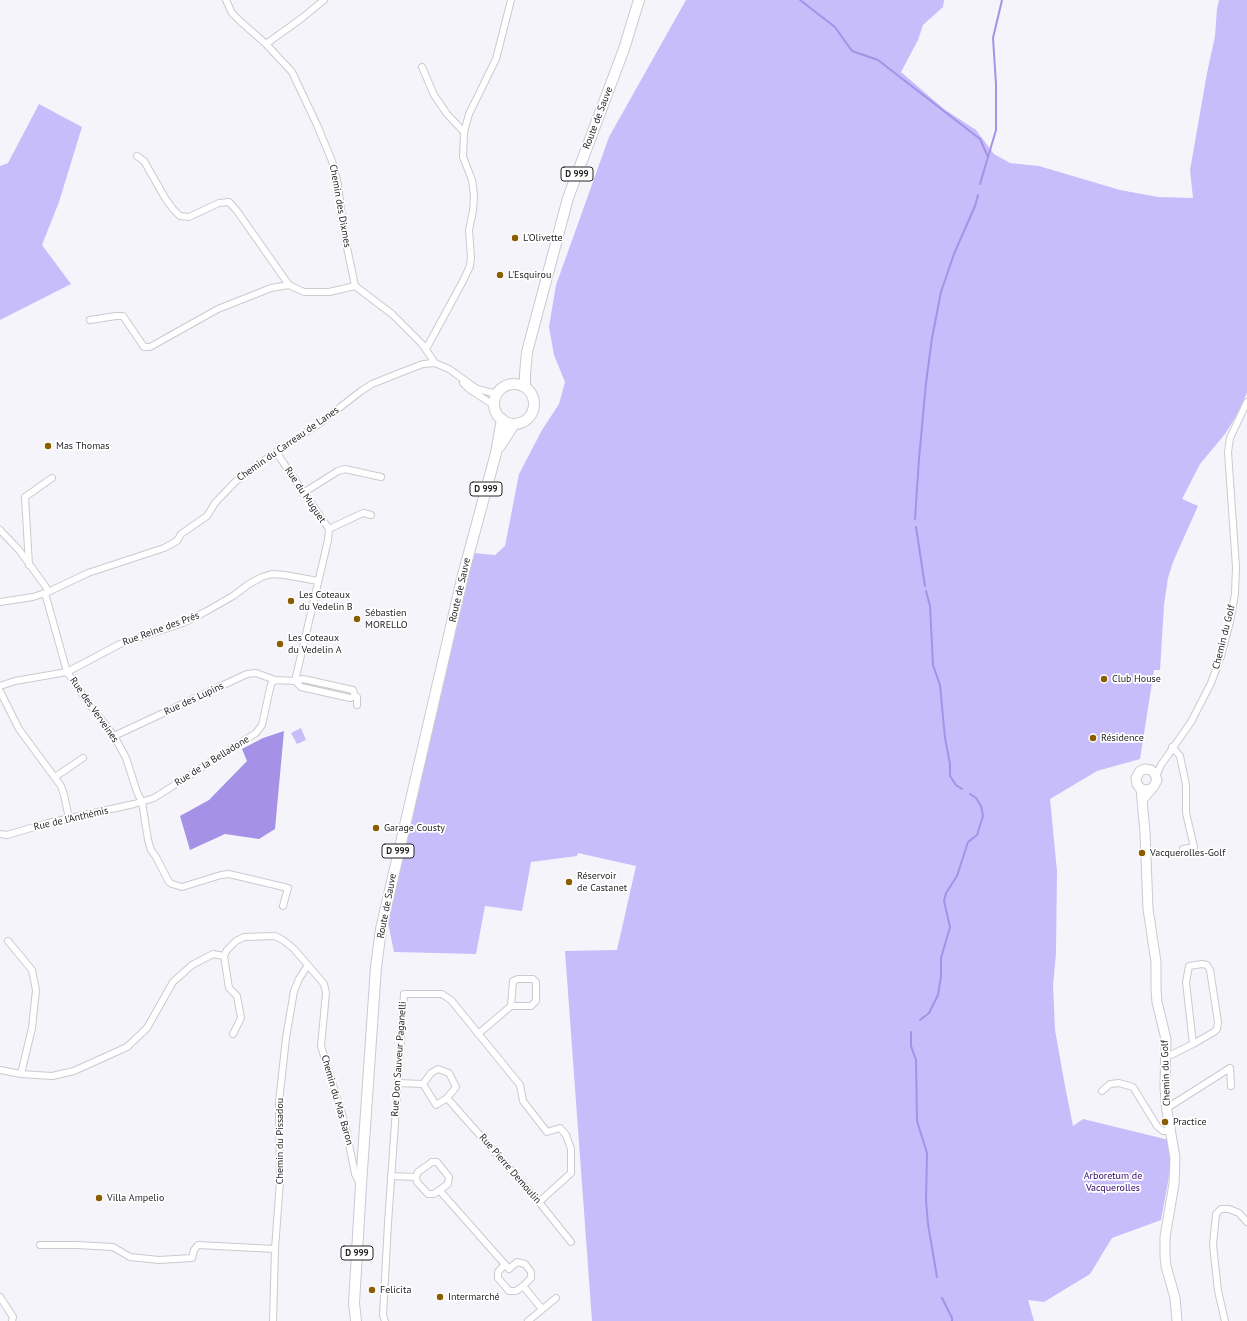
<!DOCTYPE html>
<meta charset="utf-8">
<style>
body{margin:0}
canvas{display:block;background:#f5f4fb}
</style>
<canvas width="1247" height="1321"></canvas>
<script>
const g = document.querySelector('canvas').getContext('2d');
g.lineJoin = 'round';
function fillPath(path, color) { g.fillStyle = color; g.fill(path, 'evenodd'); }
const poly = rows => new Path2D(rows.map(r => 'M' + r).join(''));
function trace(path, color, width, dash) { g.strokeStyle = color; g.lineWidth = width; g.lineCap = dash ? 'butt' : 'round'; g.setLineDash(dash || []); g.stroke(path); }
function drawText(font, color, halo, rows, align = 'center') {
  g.font = font + ' "PT Sans",sans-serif'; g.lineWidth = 3.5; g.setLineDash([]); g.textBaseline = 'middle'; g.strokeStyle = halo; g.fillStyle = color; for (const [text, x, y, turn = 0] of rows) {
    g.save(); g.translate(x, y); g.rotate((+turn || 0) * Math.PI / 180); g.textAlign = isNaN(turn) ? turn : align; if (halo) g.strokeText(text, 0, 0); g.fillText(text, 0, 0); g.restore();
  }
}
const green = poly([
 [686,0,944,0,943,7,923,25,918,40,901,72,944,109,976,130,994,154,1010,163,1039,166,1120,190,1158,197,1193,198,1190,170,1207,73,1215,36,1217,9,1219,0,1247,0,1247,393,1235,418,1225,434,1200,464,1182,499,1198,506,1173,562,1168,578,1164,605,1160,670,1154,670,1140,759,1097,771,1050,799,1057,871,1056,953,1053,985,1055,1030,1065,1086,1073,1126,1083,1119,1169,1140,1172,1160,1161,1220,1112,1238,1090,1274,1044,1302,1028,1300,1034,1321,592,1321,565,951,617,950,636,866,578,853,577,856,531,862,522,911,485,906,476,954,394,952,388,923,474,553,495,555,505,546,519,474,542,430,559,404,565,382,554,355,549,327,556,285,609,137],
 [39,104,82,127,59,202,42,245,71,284,0,320,0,166,8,163],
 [301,728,306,740,297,744,291,733]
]);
const water = poly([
 [284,731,275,829,259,839,225,834,190,850,180,816,209,800,247,761,242,749,263,738]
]);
const stream = poly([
 [800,0,835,27,852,51,878,60,980,139,988,157],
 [980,184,996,130,996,84,993,38,1002,0],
 [915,519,919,459,926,383,932,338,941,292,954,254,975,206,978,195],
 [916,527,925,586],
 [926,591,930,606,933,665,940,685,945,738,950,764,950,776,956,785,962,789],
 [920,1020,929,1013,938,995,941,976,941,958,950,927,944,901,946,893,957,876,968,842,977,835,983,816,981,806,976,798,970,794],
 [911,1032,911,1046,916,1060,917,1121,927,1153,926,1200,928,1224,937,1277],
 [942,1298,952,1318,952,1321]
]);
const street = poly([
 [226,0,232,13,241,22,266,44,292,72,317,125,332,161,338,184,344,233,355,286,392,314,422,344,435,363,449,369,477,389,497,394],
 [266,44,302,18,324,0],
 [422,67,434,95,447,114,464,132],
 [137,156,144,161,165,198,173,209,180,216,189,217,219,203,229,202,237,211,289,285,304,292,329,292,355,286],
 [90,320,116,316,123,316,144,347,150,347,218,309,271,288,289,285],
 [426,349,463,281,470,266,471,257,469,230,473,211,474,195,472,180,463,157,464,132,469,114,496,59,511,0],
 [463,383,469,389,495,406],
 [276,452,329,529,328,540,295,681],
 [303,493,338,471,345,469,381,477],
 [329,529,363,513,371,515],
 [0,530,19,550,46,587,48,592],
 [29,565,25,497,52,478],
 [45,593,67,672,87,701,114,736,126,758,137,792,142,802,148,840,151,850,156,857,169,882,172,884,182,887,221,875,229,874,288,888,283,906],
 [0,602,33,597,48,592,88,573,164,548,177,541,181,534,207,516,215,503,236,481,269,457,320,423,361,391,372,384,402,372,423,364,435,363],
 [295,681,301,687,350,698,355,696],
 [0,686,15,681,67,672,120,644,183,623,205,612,233,596,249,584,262,577,272,574,285,575,318,581],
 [0,691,19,729,61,786,64,795,69,818],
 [114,736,247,674,256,673,275,680],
 [1172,747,1180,756,1186,785,1186,813,1194,847,1183,849],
 [1156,776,1161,765,1191,722,1211,683,1221,656,1230,622,1235,594,1236,567,1228,452,1230,438,1247,402],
 [55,777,83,758],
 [0,834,7,835,48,823,134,804,154,798,256,733,262,725,271,684,275,680,295,681,303,679,353,690,355,696,357,697,357,705],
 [8,941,32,970,36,990,32,1028,21,1074],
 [224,956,229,988,237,996,241,1018,233,1034],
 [478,1034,511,1006,531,1006,536,1001,536,982,533,979,518,979,513,981,511,1006],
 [1166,1056,1173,1054,1193,1044,1214,1032,1217,1029,1218,1022,1210,970,1207,965,1202,964,1189,966,1186,982,1193,1044],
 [0,1070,21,1074,52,1076,74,1071,127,1047,147,1028,173,982,192,965,213,954,224,956,227,950,236,941,244,937,275,936,283,940,294,949,324,984,326,993,321,1046,345,1124,355,1174,360,1184],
 [398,1083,423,1084,431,1073,438,1069,449,1073,456,1087,447,1098],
 [423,1084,436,1105,447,1098,539,1202,571,1242],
 [1102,1091,1110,1084,1119,1083,1133,1087,1157,1126,1163,1131,1171,1131],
 [1167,1108,1230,1068,1231,1086],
 [432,1162,437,1162,449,1177,448,1184,434,1194,428,1194,417,1182,416,1177,418,1172,432,1162],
 [391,1176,416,1177],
 [440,1191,509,1269,517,1262,525,1264,531,1272,531,1278,523,1286,542,1309],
 [40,1245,77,1245,113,1247,130,1257,159,1260,192,1258,194,1250,198,1245,275,1249],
 [505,1264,498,1272,498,1278,509,1291,516,1291,523,1286],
 [0,1297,13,1317,12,1321],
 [273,1321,275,1249,280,1181,279,1102,286,1038,294,991,299,979,308,965],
 [385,1321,383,1315,388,1223,404,994,442,994,451,1000,520,1085,523,1101,547,1132,560,1128,566,1135,571,1149,571,1173,539,1202],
 [528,1321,556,1298],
 [1225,1321,1218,1291,1213,1245,1216,1214,1221,1209,1229,1209,1239,1213,1247,1222]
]);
const secondary = poly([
 [1141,789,1145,832,1148,909,1156,962,1156,989,1157,1002,1166,1039,1165,1088,1167,1111,1175,1158,1174,1184,1165,1237,1165,1256,1166,1266,1175,1298,1177,1321],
 [1142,800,1154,786,1157,780,1155,774,1151,770,1145,769,1140,771,1136,778,1137,784,1139,787,1144,790,1151,789]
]);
const primary = poly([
 '494 404a20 20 0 1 1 40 0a20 20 0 1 1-40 0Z',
 [525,387,525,374,527,352,568,198,624,49,639,0],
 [500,446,514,424],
 [356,1321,354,1303,361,1185,376,967,381,929,463,575,496,453,502,419]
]);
const markers = [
 [515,238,4,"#8a5e00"],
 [500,275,4,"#8a5e00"],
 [48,446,4,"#8a5e00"],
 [291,601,4,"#8a5e00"],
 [357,619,4,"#8a5e00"],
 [280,644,4,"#8a5e00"],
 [1104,679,4,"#8a5e00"],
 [1093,738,4,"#8a5e00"],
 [376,828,4,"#8a5e00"],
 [1142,853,4,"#8a5e00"],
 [569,882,4,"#8a5e00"],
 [1165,1122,4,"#8a5e00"],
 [99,1198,4,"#8a5e00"],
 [372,1290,4,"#8a5e00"],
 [440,1297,4,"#8a5e00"]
];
const shields = [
 [577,174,32],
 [486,489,32],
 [398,851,32],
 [357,1253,32]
];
const shieldNames = [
 ["D 999",577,174],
 ["D 999",486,489],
 ["D 999",398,851],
 ["D 999",357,1253]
];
const streetNames = [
 ["Route de Sauve",598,118,-69],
 ["Chemin des Dixmes",340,206,80],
 ["Chemin du Carreau de Lanes",288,444,-35],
 ["Rue du Muguet",305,495,56],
 ["Route de Sauve",460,590,-77],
 ["Rue Reine des Prés",161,629,-20],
 ["Chemin du Golf",1224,637,-76],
 ["Rue des Lupins",194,699,-25],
 ["Rue des Verveines",94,710,55],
 ["Rue de la Belladone",212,761,-32],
 ["Rue de l'Anthémis",71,819,-13],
 ["Route de Sauve",387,906,-79],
 ["Rue Don Sauveur Paganelli",399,1059,-86],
 ["Chemin du Golf",1166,1073,-92],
 ["Chemin du Mas Baron",337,1100,74],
 ["Chemin du Pissadou",280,1141,-90],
 ["Rue Pierre Demoulin",510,1169,49]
];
const poiNames = [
 ["L'Olivette",523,238],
 ["L'Esquirou",508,275],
 ["Mas Thomas",56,446],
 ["Les Coteaux",299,595],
 ["du Vedelin B",299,607],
 ["Sébastien",365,613],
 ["MORELLO",365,625],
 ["Les Coteaux",288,638],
 ["du Vedelin A",288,650],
 ["Club House",1112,679],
 ["Résidence",1101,738],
 ["Garage Cousty",384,828],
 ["Vacquerolles-Golf",1150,853],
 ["Réservoir",577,876],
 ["de Castanet",577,888],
 ["Practice",1173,1122],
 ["Villa Ampelio",107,1198],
 ["Felicita",380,1290],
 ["Intermarché",448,1297]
];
const parkNames = [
 ["Arboretum de",1113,1176],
 ["Vacquerolles",1113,1188]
];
fillPath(green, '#c8bdfb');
fillPath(water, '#a592e7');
trace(stream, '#a592e7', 2);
trace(street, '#cbcad0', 8);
trace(secondary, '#cbcad0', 11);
trace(primary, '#cbcad0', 12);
trace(street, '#fff', 6);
trace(secondary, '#fff', 9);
trace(primary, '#fff', 10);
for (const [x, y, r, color] of markers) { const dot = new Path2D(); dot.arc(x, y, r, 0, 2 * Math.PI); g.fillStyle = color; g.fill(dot); trace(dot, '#fff', 1.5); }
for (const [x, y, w] of shields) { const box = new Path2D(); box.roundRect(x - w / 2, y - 7, w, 14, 3); g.fillStyle = '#fff'; g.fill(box); trace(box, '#262628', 1); }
drawText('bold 9px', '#262628', null, shieldNames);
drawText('10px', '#262628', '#fff', streetNames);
drawText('10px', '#262628', '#fff', poiNames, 'left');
drawText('10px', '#31036b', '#fff', parkNames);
</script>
